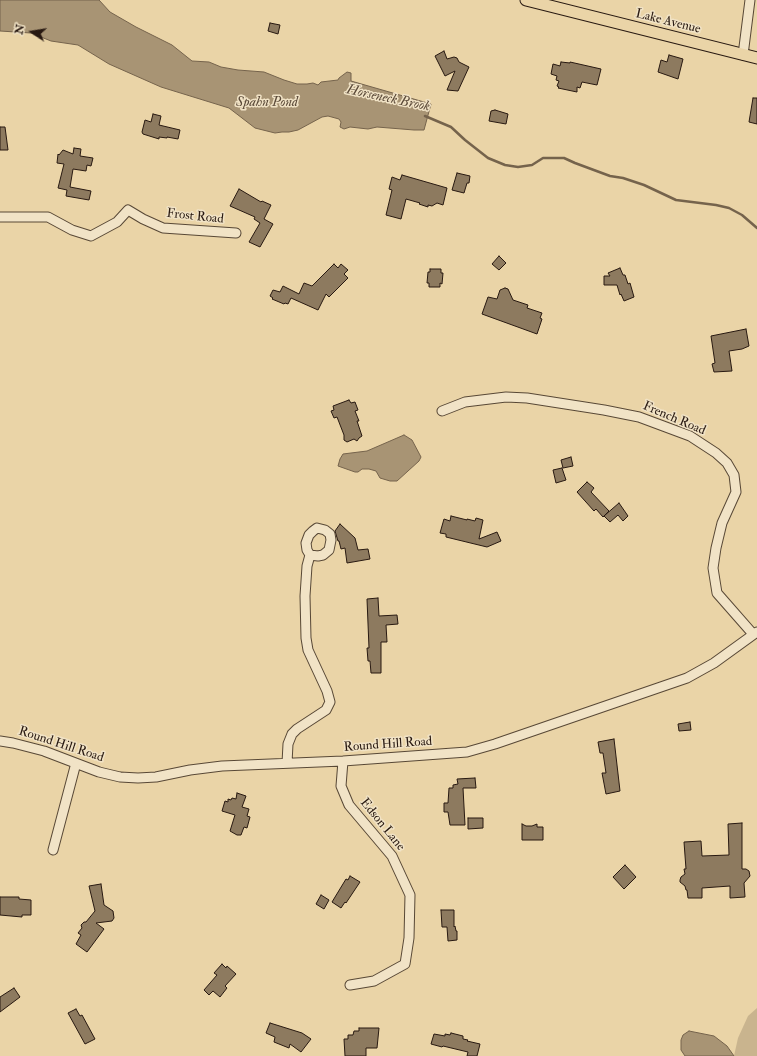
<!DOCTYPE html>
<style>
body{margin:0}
#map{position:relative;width:757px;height:1056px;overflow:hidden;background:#ead4a7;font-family:"IM FELL Double Pica",serif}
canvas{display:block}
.north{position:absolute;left:12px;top:12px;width:40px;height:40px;-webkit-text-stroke:3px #f1e3c6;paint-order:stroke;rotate:282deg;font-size:11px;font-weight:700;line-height:16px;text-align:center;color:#281911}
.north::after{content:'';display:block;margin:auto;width:14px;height:18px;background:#281911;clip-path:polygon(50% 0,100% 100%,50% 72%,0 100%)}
</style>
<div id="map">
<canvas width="757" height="1056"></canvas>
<div class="north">N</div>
</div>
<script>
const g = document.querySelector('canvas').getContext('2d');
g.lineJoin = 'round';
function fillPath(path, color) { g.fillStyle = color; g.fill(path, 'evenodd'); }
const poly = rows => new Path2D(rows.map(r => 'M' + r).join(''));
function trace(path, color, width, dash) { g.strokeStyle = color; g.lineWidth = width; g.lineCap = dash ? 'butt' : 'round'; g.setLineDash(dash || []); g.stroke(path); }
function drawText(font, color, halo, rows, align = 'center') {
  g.font = font + ' "IM FELL Double Pica",serif'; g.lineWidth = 3; g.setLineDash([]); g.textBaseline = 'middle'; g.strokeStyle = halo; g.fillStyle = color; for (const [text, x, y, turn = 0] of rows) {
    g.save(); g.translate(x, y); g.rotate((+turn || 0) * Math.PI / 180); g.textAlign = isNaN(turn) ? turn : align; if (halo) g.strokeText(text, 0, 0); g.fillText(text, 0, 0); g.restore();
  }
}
const green = poly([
 [757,1008,757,1056,734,1056,738,1038,748,1016]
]);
const water = poly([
 [0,0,99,0,110,12,136,27,172,45,192,61,209,62,221,67,238,70,264,72,284,80,297,84,307,84,313,83,318,85,321,82,338,80,339,78,347,72,351,73,351,81,431,104,424,130,414,130,377,127,368,129,350,127,344,129,340,127,341,122,339,119,328,116,322,117,298,130,289,132,282,132,275,133,255,128,229,108,161,87,109,64,78,45,51,41,31,33,0,31,0,0],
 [404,435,412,440,421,457,419,461,397,481,390,481,380,478,376,471,369,469,362,469,358,472,355,472,338,466,340,459,343,454,367,451,404,435],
 [689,1031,714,1036,727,1046,734,1056,685,1056,681,1050,681,1040,683,1035,689,1031]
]);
const stream = poly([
 [425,116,451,127,465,140,488,158,505,165,518,167,532,165,543,158,564,158,575,163,610,176,623,178,644,185,676,200,716,205,729,208,742,215,757,228]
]);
const building = poly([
 [270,23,280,25,278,34,268,31,270,23],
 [444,51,447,59,454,57,457,58,459,62,469,67,458,91,447,90,455,71,445,76,435,56,444,51],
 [669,55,683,59,678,79,658,72,661,60,667,62,669,55],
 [561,62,570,63,570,62,601,69,597,85,582,82,580,88,577,87,577,92,558,88,559,87,557,86,559,81,556,80,557,76,551,74,553,64,560,66,561,62],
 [753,98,757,98,757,124,749,122,753,98],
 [495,110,508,114,506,124,489,121,491,111,495,110],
 [153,114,161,116,159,125,180,130,178,139,167,137,167,138,159,137,159,139,143,134,142,132,145,120,151,122,153,114],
 [0,127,5,127,8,150,0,150,0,127],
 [74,148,81,149,80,156,93,158,91,166,87,165,86,171,73,169,70,187,91,191,89,200,66,196,67,190,58,188,64,164,57,163,58,154,59,155,63,150,73,154,74,148],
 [457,173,470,176,469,183,467,183,464,193,452,190,457,173],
 [402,175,447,188,443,205,437,203,432,206,428,205,428,207,419,204,420,203,406,199,401,219,386,215,392,190,389,189,392,177,400,180,402,175],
 [239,189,261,202,262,201,271,205,264,219,273,224,260,247,249,242,260,223,254,219,255,217,230,206,239,189],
 [499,256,506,263,499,270,492,264,499,256],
 [334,264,338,268,341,264,348,270,344,274,348,278,329,297,326,294,318,310,291,298,288,304,285,303,284,304,272,299,273,298,270,296,273,290,280,292,283,286,299,294,304,283,312,286,334,264],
 [620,268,623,275,625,275,628,284,630,283,634,297,624,301,621,294,620,295,617,285,604,285,604,276,610,276,608,273,620,268],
 [430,269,441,269,441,273,443,273,442,284,440,283,440,287,429,287,429,283,427,283,428,272,430,272,430,269],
 [505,288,508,289,513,300,528,305,527,308,542,313,540,318,542,319,537,334,482,314,488,297,497,299,500,290,505,288],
 [746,329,749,346,742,349,729,351,732,371,714,372,712,364,715,363,711,336,746,329],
 [349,400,351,403,355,402,358,410,355,411,359,421,357,421,362,436,359,438,357,441,354,439,347,442,344,440,344,435,337,417,334,418,331,411,334,410,333,406,349,400],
 [571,457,573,466,563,468,561,460,571,457],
 [562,468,566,480,556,483,553,470,562,468],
 [587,482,594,488,591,492,609,511,603,517,596,509,594,511,577,492,587,482],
 [619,503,628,516,623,521,618,515,610,522,604,516,619,503],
 [451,516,467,520,467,519,475,521,476,518,483,520,479,539,497,532,501,541,487,547,446,537,446,534,440,533,444,519,450,521,451,516],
 [340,524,355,538,358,550,368,549,370,559,347,563,345,548,341,549,339,541,338,541,335,531,340,524],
 [378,598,379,616,397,615,398,624,386,625,387,642,381,642,381,673,371,673,370,661,368,661,367,648,369,648,367,599,378,598],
 [690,722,691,730,679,731,678,724,690,722],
 [614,739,620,791,606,794,602,773,606,773,603,753,600,753,598,742,614,739],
 [475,778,476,788,463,788,465,825,450,825,448,812,444,812,444,803,448,803,449,788,453,788,453,785,458,784,457,779,475,778],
 [237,793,246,796,242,807,249,809,247,816,250,817,247,828,244,827,241,835,237,835,230,831,235,815,222,811,225,801,228,802,228,799,231,800,232,798,236,799,237,793],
 [468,818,483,818,483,828,468,829,468,818],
 [742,823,742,869,746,869,749,871,750,876,744,883,745,897,730,898,730,886,702,888,702,898,688,898,687,890,686,890,685,886,680,882,680,880,681,877,685,874,684,869,686,869,684,842,701,841,702,856,729,855,728,824,742,823],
 [522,824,526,826,532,826,537,824,537,827,543,827,543,840,522,840,522,824],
 [625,865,636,877,624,889,613,877,625,865],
 [350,876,360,882,346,903,345,902,341,908,332,902,346,879,348,880,350,876],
 [101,884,104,905,113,911,114,918,112,921,96,923,104,929,87,952,76,944,81,935,78,933,82,928,81,925,84,922,86,922,95,911,89,886,101,884],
 [321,895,329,900,324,909,316,904,321,895],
 [0,897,19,897,19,899,31,900,31,915,22,915,22,917,0,915,0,897],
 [441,910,454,910,454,927,455,926,456,931,457,931,457,940,448,941,447,927,442,927,441,910],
 [222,964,226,968,227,966,236,974,225,986,227,988,220,997,213,991,209,995,204,990,217,975,214,973,222,964],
 [14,988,20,997,0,1012,0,997,14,988],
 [76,1009,80,1016,82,1015,95,1039,85,1044,68,1013,76,1009],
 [270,1023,302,1033,311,1039,301,1052,290,1044,289,1048,274,1042,275,1037,266,1033,270,1023],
 [359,1028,379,1028,377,1048,366,1048,366,1056,345,1056,344,1039,348,1039,348,1035,353,1035,354,1031,359,1031,359,1028],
 [451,1033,463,1036,463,1039,468,1040,467,1041,480,1044,477,1056,467,1056,468,1052,443,1046,442,1047,431,1044,434,1034,445,1036,445,1034,450,1035,451,1033]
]);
const minor = poly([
 [743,55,750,0],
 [0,217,48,217,72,230,91,236,117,222,128,210,143,219,163,228,236,233],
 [442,411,465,402,506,397,527,398,604,410,639,417,690,436,716,453,727,463,734,475,736,492,722,523,716,548,713,568,717,593,753,634],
 [0,741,13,743,44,751,99,772,120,777,138,778,156,777,190,770,222,766,343,761,467,752,495,744,687,678,714,663,757,632],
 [343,761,341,786,349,805,392,856,410,895,409,938,405,964,374,981,350,985],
 [287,763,288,744,292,734,297,729,326,710,330,702,327,691,308,650,306,638,305,596,307,566,310,555,307,550,306,543,309,535,313,531,317,528,325,530,330,534,331,540,329,550,323,555,318,556,310,555],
 [53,850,76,763]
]);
const major = poly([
 [526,0,757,58]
]);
const streetNames = [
 ["Lake Avenue",668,22,14],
 ["Frost Road",195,217,6],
 ["French Road",674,419,23],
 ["Round Hill Road",61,745,18],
 ["Round Hill Road",388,745,-4],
 ["Edson Lane",382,825,51]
];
const waterNames = [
 ["Horseneck Brook",388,99,12],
 ["Spahn Pond",267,103]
];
fillPath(green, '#c9b48e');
fillPath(water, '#a89474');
trace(water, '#75634c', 1);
trace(stream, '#75634c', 2.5);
fillPath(building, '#8d7a5f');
trace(building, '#281911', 1);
trace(minor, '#584836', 11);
trace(major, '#281911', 13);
trace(minor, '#f1e3c6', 9);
trace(major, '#ead4a7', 11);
drawText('13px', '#281911', '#f1e3c6', streetNames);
drawText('italic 14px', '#5b4a39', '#f1e3c6', waterNames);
</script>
